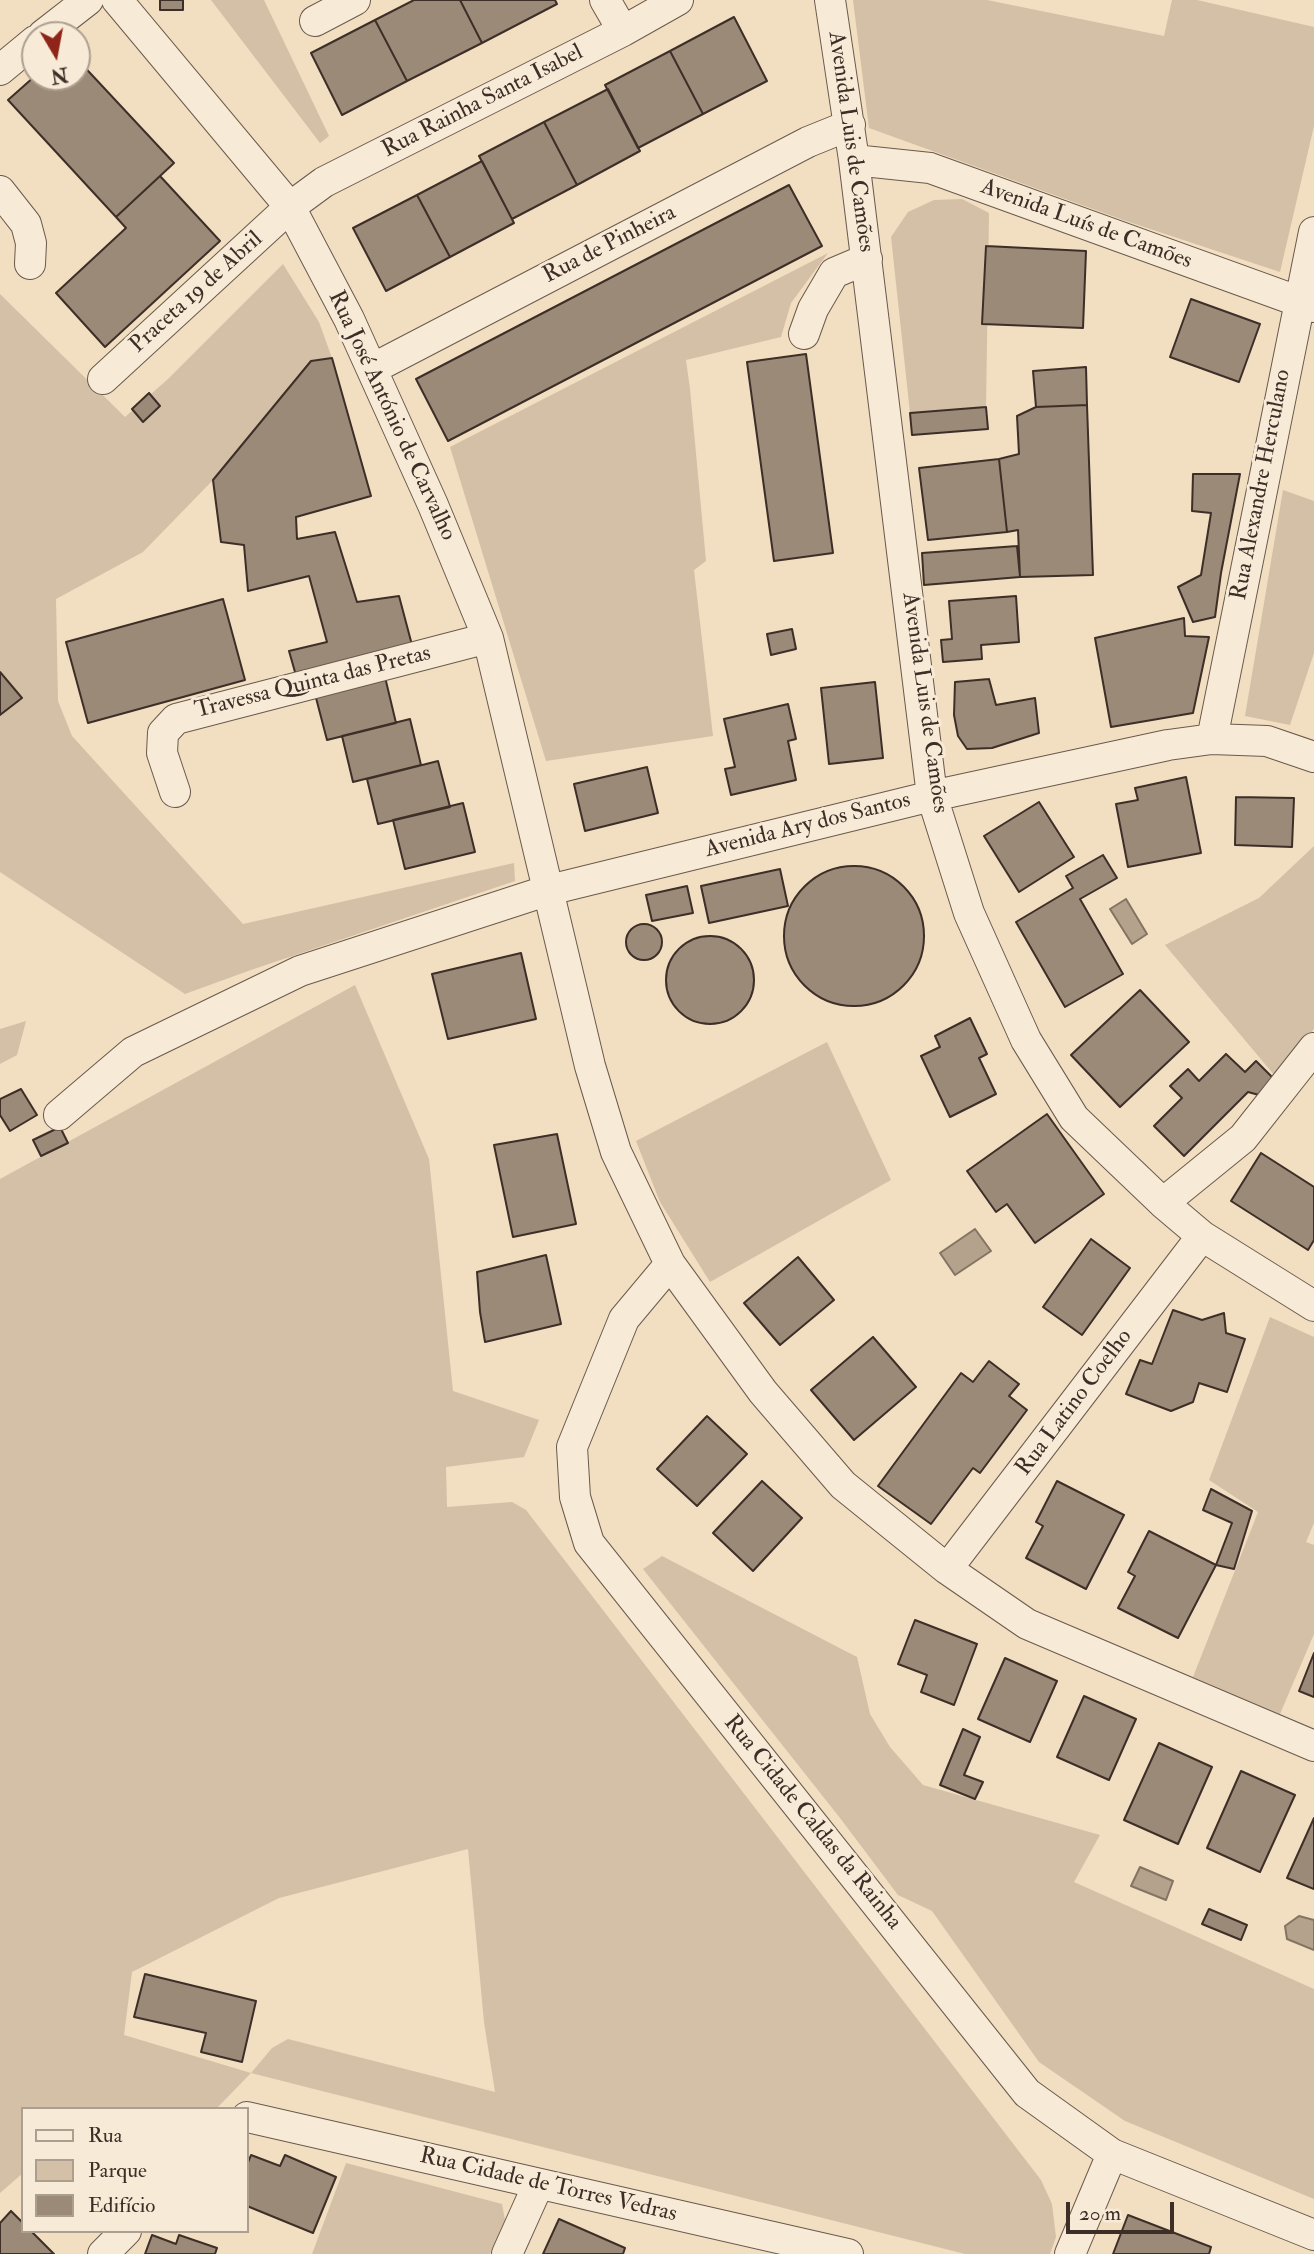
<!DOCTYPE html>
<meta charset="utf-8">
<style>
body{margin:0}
#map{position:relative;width:1314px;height:2254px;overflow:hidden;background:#f2dec0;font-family:"IM FELL Double Pica",serif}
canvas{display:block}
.legend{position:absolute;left:21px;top:2107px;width:228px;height:126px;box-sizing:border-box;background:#f7ead6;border:2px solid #ad9f90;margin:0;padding:9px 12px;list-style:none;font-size:21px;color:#3d2e28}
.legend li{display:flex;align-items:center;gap:14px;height:35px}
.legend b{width:35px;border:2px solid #ad9f90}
.north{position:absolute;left:21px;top:21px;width:70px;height:70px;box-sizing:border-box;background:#f7ead6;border:2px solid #ad9f90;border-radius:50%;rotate:170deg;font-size:19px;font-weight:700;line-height:28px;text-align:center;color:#3d2e28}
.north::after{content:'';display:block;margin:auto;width:24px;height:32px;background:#8f2418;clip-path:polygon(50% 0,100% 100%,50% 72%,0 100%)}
.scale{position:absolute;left:1066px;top:2202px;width:108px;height:32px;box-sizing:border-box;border:4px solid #3d2e28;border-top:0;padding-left:9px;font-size:21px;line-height:24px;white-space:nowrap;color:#3d2e28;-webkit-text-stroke:5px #f7ead6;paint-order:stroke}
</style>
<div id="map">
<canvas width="1314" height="2254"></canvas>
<ul class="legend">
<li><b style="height:9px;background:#f7ead6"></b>Rua</li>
<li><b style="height:19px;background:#d3c0a6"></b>Parque</li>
<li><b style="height:19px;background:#9b8a77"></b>Edifício</li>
</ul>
<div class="north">N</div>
<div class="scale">20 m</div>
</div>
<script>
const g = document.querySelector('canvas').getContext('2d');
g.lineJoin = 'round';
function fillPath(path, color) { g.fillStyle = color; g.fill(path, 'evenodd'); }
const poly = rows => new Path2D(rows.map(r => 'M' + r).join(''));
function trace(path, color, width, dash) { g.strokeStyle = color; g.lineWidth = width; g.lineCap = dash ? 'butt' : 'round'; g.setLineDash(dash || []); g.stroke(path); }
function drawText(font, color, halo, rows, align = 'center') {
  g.font = font + ' "IM FELL Double Pica",serif'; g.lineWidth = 6; g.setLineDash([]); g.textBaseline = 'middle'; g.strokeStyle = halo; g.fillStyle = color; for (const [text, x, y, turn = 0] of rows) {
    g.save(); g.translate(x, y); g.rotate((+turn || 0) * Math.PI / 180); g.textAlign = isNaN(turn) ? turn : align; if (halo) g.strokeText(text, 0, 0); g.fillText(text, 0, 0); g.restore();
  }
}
const green = poly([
 [211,0,264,0,329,136,320,143],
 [853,0,987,0,1164,36,1172,0,1197,0,1314,27,1314,126,1280,272,1126,221,869,128],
 [962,199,989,213,986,407,910,413,891,237,908,212,934,200],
 [828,253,791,303,781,337,686,360,690,389,706,561,694,570,713,736,546,761,450,447],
 [283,264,319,322,332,358,311,361,213,480,143,552,56,599,58,701,72,736,243,924,514,863,515,881,248,971,185,994,0,872,0,715,22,698,0,672,0,294,125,417,168,379],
 [1283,490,1314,501,1314,653,1290,725,1245,716],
 [1314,846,1314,1029,1275,1076,1165,945,1259,898],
 [355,985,429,1159,453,1391,539,1420,524,1457,446,1467,447,1507,512,1502,526,1510,1041,2180,1052,2204,1056,2237,1050,2254,965,2254,251,2073,216,2109,23,2109,23,2173,0,2193,0,1179],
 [468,1849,484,2022,495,2092,288,2039,272,2048,251,2073,124,2035,132,1972,279,1898],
 [26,1021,17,1055,0,1064,0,1029],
 [827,1042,891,1180,710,1282,660,1202,636,1141],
 [1270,1317,1314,1337,1314,1523,1306,1542,1314,1545,1314,1634,1280,1714,1193,1677,1258,1512,1209,1480],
 [662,1556,857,1657,870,1714,890,1747,923,1785,1100,1835,1074,1882,1314,1989,1314,2199,1125,2121,1039,2062,932,1911,898,1895,840,1818,643,1569],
 [346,2163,502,2204,505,2220,490,2254,312,2254]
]);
const water = poly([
 [1126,899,1147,934,1132,944,1110,909,1126,899],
 [975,1229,991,1251,955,1275,940,1253,975,1229],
 [1140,1867,1173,1881,1166,1900,1131,1886,1140,1867],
 [1299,1916,1314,1920,1314,1950,1287,1939,1285,1926,1299,1916]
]);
const building = poly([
 [160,0,183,0,183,10,160,10,160,0],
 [414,0,460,0,482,43,407,81,375,20,414,0],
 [460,0,555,0,557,4,482,43,460,0],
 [734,17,767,81,703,114,670,51,734,17],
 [375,20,407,81,342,115,311,53,375,20],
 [670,51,703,114,638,148,605,85,670,51],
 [77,59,174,163,116,217,8,100,35,76,77,77,77,59],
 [608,89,640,151,577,185,544,122,608,89],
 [544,122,577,185,512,219,479,156,544,122],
 [482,161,514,223,450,257,417,195,482,161],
 [160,176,220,241,105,347,56,293,126,228,116,217,160,176],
 [789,185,822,246,448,441,416,379,789,185],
 [417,195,450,257,386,291,353,228,417,195],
 [986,246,1086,251,1083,328,982,324,986,246],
 [1191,299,1260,324,1239,382,1170,357,1191,299],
 [806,354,833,553,774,561,747,362,806,354],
 [332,358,371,496,296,517,297,539,335,532,357,602,399,596,412,645,297,679,289,651,327,642,309,576,248,591,244,545,221,542,213,480,311,361,332,358],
 [1086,367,1087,405,1036,407,1033,371,1086,367],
 [149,393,160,406,143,422,132,409,149,393],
 [1087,405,1093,575,1020,577,1018,530,1007,532,999,459,1019,454,1017,416,1036,407,1087,405],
 [986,407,988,429,912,435,910,413,986,407],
 [999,459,1007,532,928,540,919,468,999,459],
 [1193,474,1240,474,1221,573,1215,617,1193,622,1178,587,1201,575,1211,513,1192,511,1193,474],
 [1017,546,1020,577,924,585,922,553,1017,546],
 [1016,596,1019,642,981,645,982,659,943,662,941,640,952,639,949,601,1016,596],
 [223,599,245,680,88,723,66,642,223,599],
 [1184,618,1185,636,1209,637,1193,713,1111,727,1095,638,1184,618],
 [792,629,796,649,771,655,767,634,792,629],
 [0,672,22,698,0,715,0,672],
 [385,677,396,723,327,740,315,694,385,677],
 [989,679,996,705,1035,698,1039,733,992,748,967,749,958,736,954,715,955,682,989,679],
 [875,682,883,758,829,764,821,688,875,682],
 [788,704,796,739,788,741,796,780,731,795,725,769,735,767,724,719,788,704],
 [410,719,421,765,353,782,342,736,410,719],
 [438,761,450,807,378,824,367,779,438,761],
 [647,767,658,813,585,831,574,784,647,767],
 [1186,777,1201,853,1128,867,1116,804,1138,800,1135,788,1186,777],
 [1236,797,1294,798,1292,847,1235,845,1236,797],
 [1039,802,1074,857,1019,892,984,836,1039,802],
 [463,803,475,852,405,869,393,820,463,803],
 [1103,855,1117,878,1080,899,1123,974,1065,1007,1016,922,1073,888,1066,876,1103,855],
 '784 936a70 70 0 1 1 140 0a70 70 0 1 1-140 0Z',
 [780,869,788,906,709,923,701,886,780,869],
 [687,886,693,913,652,921,646,895,687,886],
 '626 942a18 18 0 1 1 36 0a18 18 0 1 1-36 0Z',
 '666 980a44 44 0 1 1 88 0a44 44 0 1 1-88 0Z',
 [521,953,536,1019,448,1039,432,974,521,953],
 [1140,990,1189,1042,1120,1107,1071,1055,1140,990],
 [970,1018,987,1054,979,1058,996,1094,950,1117,921,1056,940,1047,935,1036,970,1018],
 [1226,1054,1245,1072,1256,1061,1274,1079,1259,1095,1248,1092,1184,1156,1154,1126,1182,1098,1170,1086,1188,1069,1199,1081,1226,1054],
 [21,1089,37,1115,10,1131,0,1115,0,1099,21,1089],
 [1047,1114,1104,1194,1035,1243,1007,1204,996,1212,967,1171,1047,1114],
 [60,1127,68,1143,41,1156,33,1140,60,1127],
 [557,1134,576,1224,513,1237,494,1145,557,1134],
 [1261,1153,1314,1187,1314,1240,1308,1250,1231,1201,1261,1153],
 [1091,1239,1130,1268,1082,1335,1043,1307,1091,1239],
 [546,1255,561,1324,485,1342,480,1312,477,1272,546,1255],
 [798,1257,834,1300,780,1345,744,1303,798,1257],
 [1173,1310,1202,1320,1224,1313,1226,1333,1245,1339,1227,1392,1199,1383,1193,1402,1171,1411,1126,1394,1140,1360,1152,1364,1173,1310],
 [873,1337,916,1387,854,1440,811,1390,873,1337],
 [989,1361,1019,1384,1009,1396,1027,1410,980,1473,973,1468,931,1524,878,1486,961,1373,973,1382,989,1361],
 [707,1416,747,1454,697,1506,657,1469,707,1416],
 [762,1481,802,1518,753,1571,713,1533,762,1481],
 [1057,1481,1124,1515,1086,1589,1026,1558,1043,1526,1036,1522,1057,1481],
 [1211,1489,1252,1511,1234,1569,1216,1565,1232,1523,1203,1510,1211,1489],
 [1149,1531,1216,1565,1178,1638,1118,1608,1135,1576,1128,1572,1149,1531],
 [915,1620,977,1644,954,1705,921,1692,927,1675,898,1664,915,1620],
 [1314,1653,1314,1697,1299,1691,1314,1653],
 [1005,1658,1057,1681,1030,1742,978,1719,1005,1658],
 [1084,1696,1136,1719,1109,1780,1057,1757,1084,1696],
 [963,1729,980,1737,964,1775,983,1782,975,1799,940,1785,963,1729],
 [1159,1743,1212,1767,1178,1844,1124,1820,1159,1743],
 [1241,1771,1295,1795,1260,1872,1207,1848,1241,1771],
 [1314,1818,1314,1889,1287,1878,1314,1818],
 [1209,1909,1247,1925,1241,1940,1202,1924,1209,1909],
 [145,1974,256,2001,242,2062,201,2052,206,2033,134,2017,145,1974],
 [251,2155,280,2166,285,2155,336,2177,313,2233,247,2206,247,2165,251,2155],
 [11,2211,23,2223,23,2231,31,2231,54,2254,0,2254,0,2223,11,2211],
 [1128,2215,1211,2247,1209,2254,1113,2254,1128,2215],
 [559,2219,625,2248,623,2254,543,2254,559,2219],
 [152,2235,176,2244,179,2235,217,2248,215,2254,145,2254,152,2235]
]);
const minor = poly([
 [117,0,290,207,349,319,433,505,488,638,590,1066,616,1152,670,1264,763,1392,843,1485,947,1569,1027,1624,1314,1746],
 [605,0,623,31],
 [830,0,854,160,932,796,969,913,1026,1040,1074,1118,1163,1203,1202,1236,1314,1306],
 [315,21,355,0],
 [43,35,88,0],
 [0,70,35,41],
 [854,160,930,168,1314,307],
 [0,191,26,224,31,243,30,264],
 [804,334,813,309,834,273,867,259],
 [372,369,808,142,850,125],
 [103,379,290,207,324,182,623,31,678,0],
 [1212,739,1314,232],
 [175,792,162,753,163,733,176,719,488,638],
 [59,1115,133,1052,300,971,549,890,932,796,1168,745,1212,739,1267,741,1314,757],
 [1163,1203,1243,1138,1314,1048],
 [670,1264,624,1319,572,1447,575,1497,589,1543,1027,2093,1112,2154,1314,2235],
 [947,1569,1202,1236],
 [247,2117,848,2254],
 [103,2254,126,2231],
 [507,2254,538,2185],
 [1070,2254,1112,2154]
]);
const streetNames = [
 ["Rua Rainha Santa Isabel",483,102,-27],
 ["Avenida Luis de Camões",850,142,82],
 ["Avenida Luís de Camões",1086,225,20],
 ["Rua de Pinheira",610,245,-27],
 ["Praceta 19 de Abril",197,293,-42],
 ["Rua José António de Carvalho",391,416,65],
 ["Rua Alexandre Herculano",1262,485,-79],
 ["Travessa Quinta das Pretas",313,683,-14],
 ["Avenida Luis de Camões",924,703,82],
 ["Avenida Ary dos Santos",808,826,-14],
 ["Rua Latino Coelho",1075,1403,-53],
 ["Rua Cidade Caldas da Rainha",812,1823,51],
 ["Rua Cidade de Torres Vedras",548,2186,13]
];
fillPath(green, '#d3c0a6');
fillPath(water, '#b4a28c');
trace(water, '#847464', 2);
fillPath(building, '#9b8a77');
trace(building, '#3d2e28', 2);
trace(minor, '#6a5a4e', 32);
trace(minor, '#f7ead6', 30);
drawText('23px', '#3d2e28', '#f7ead6', streetNames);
</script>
